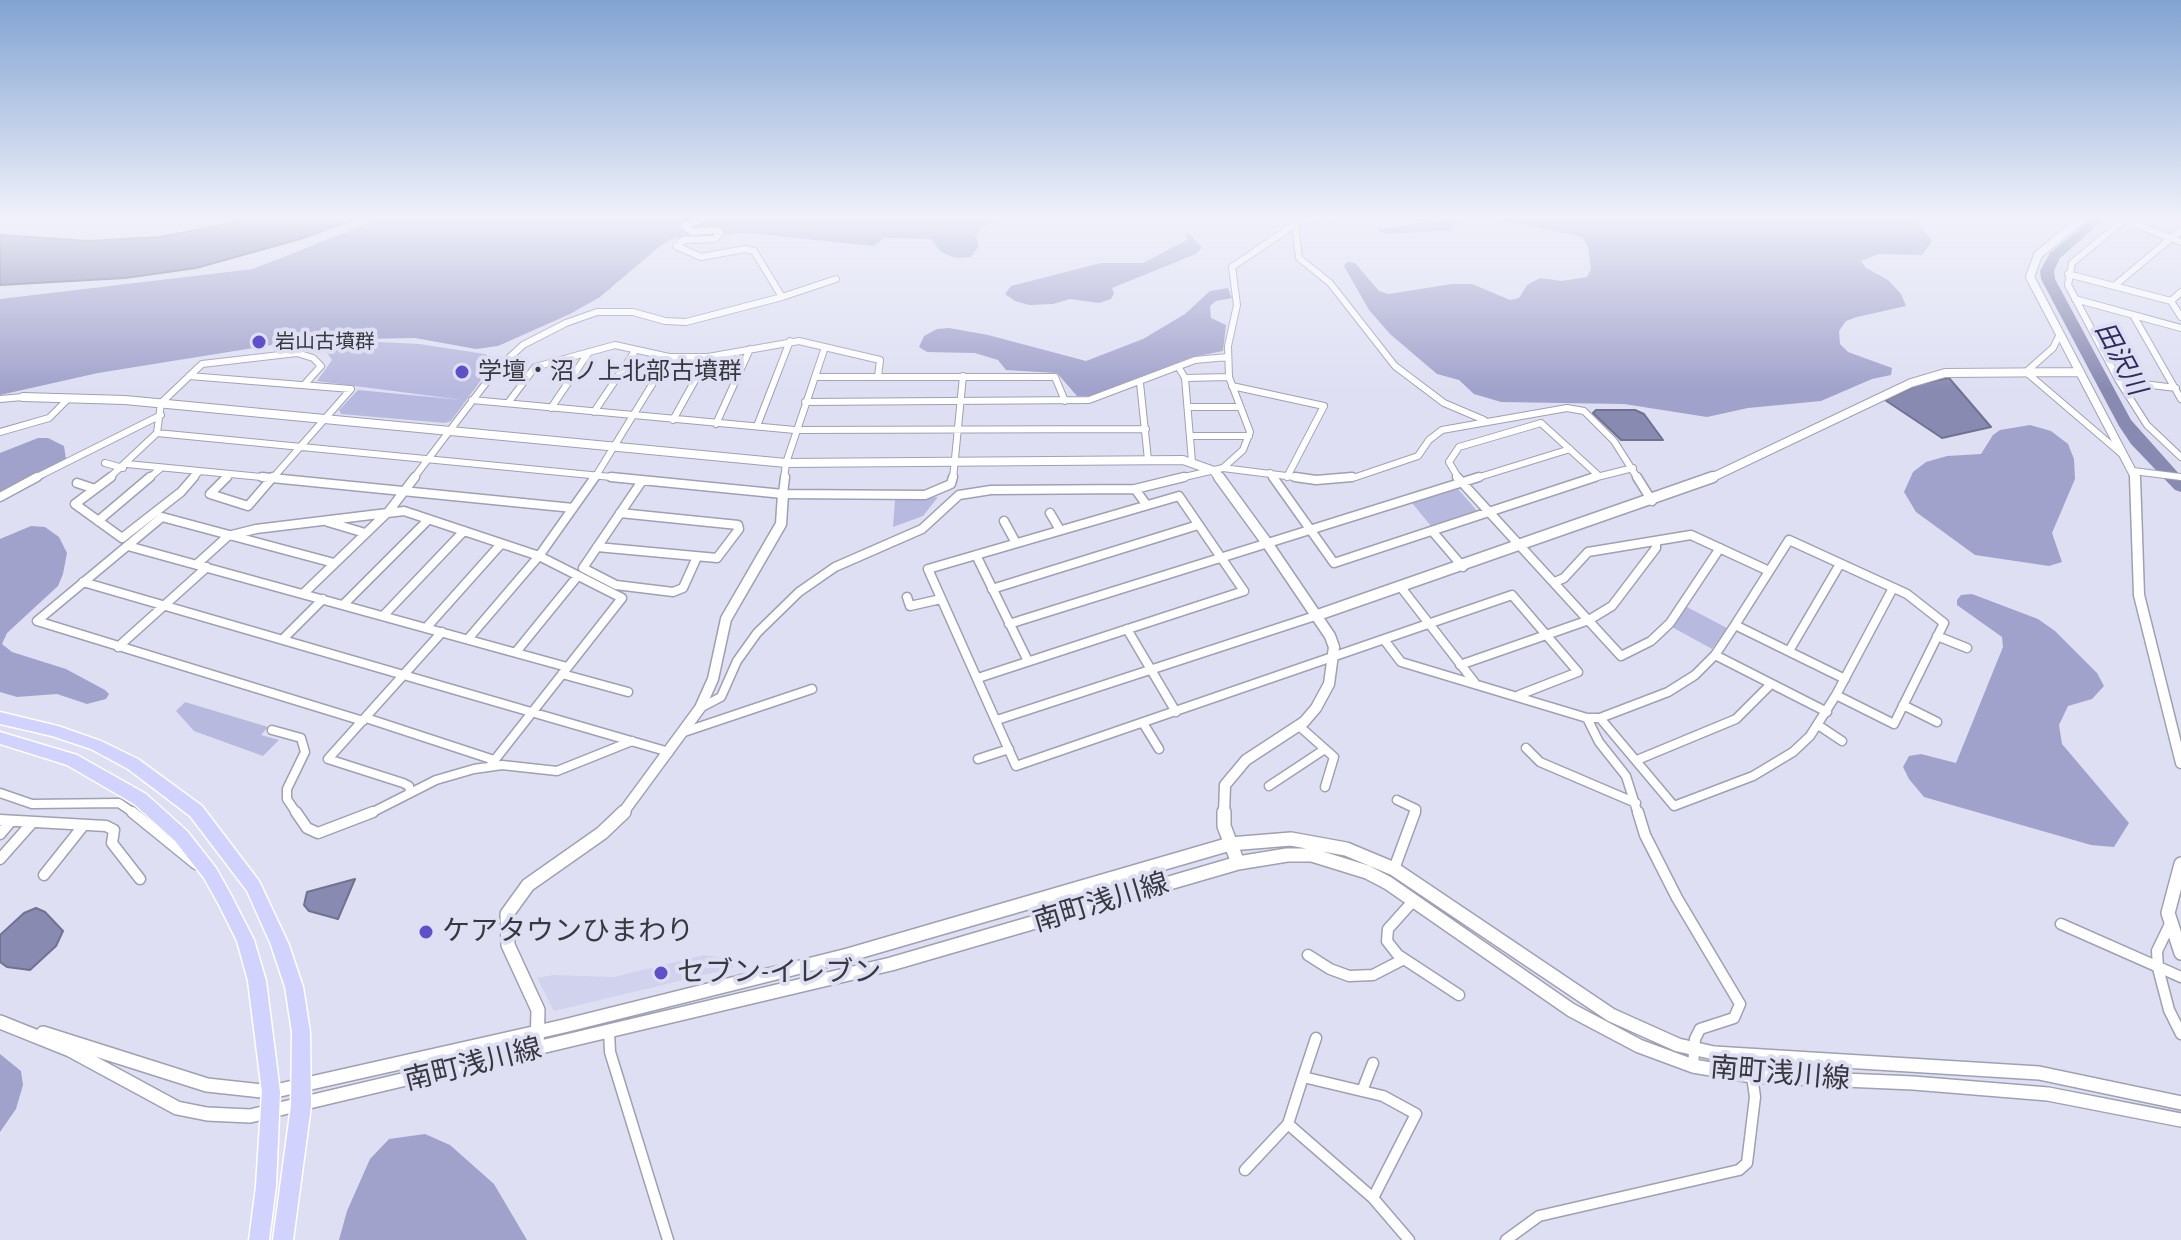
<!DOCTYPE html>
<meta charset="utf-8">
<style>
body{margin:0}
canvas{display:block;background:#dedff3}
</style>
<canvas width="2181" height="1240"></canvas>
<script>
const g = document.querySelector('canvas').getContext('2d');
g.lineJoin = 'round';
function fillPath(path, color) { g.fillStyle = color; g.fill(path, 'evenodd'); }
const poly = rows => new Path2D(rows.map(r => 'M' + r).join(''));
function trace(path, color, width, dash) { g.strokeStyle = color; g.lineWidth = width; g.lineCap = dash ? 'butt' : 'round'; g.setLineDash(dash || []); g.stroke(path); }
function drawText(font, color, halo, rows, align = 'center') {
  g.font = font + ' "PT Sans Narrow","Noto Sans JP",sans-serif'; g.lineWidth = 8; g.setLineDash([]); g.textBaseline = 'middle'; g.strokeStyle = halo; g.fillStyle = color; for (const [text, x, y, turn = 0] of rows) {
    g.save(); g.translate(x, y); g.rotate((+turn || 0) * Math.PI / 180); g.textAlign = isNaN(turn) ? turn : align; if (halo) g.strokeText(text, 0, 0); g.fillText(text, 0, 0); g.restore();
  }
}
const built = poly([
 [704,955,733,959,733,968,554,1011,537,978,553,975,614,977]
]);
const green = poly([
 [342,340,419,344,485,354,495,361,451,421,445,423,341,414,339,410,358,390,462,400,317,381,332,360,327,353,308,346,314,341],
 [1458,489,1478,512,1431,526,1412,503],
 [938,497,923,516,893,527,895,500],
 [1687,607,1727,628,1712,649,1672,627],
 [185,702,268,727,261,735,279,740,263,756,194,731,176,711]
]);
const forest = poly([
 [387,216,1003,216,990,221,975,235,979,246,971,257,956,258,941,252,931,239,884,238,874,246,747,233,674,238,660,246,600,297,570,314,498,346,476,349,415,338,303,340,98,373,0,395,0,299,253,269],
 [1445,216,1458,216,1451,230,1387,234,1376,230,1439,220],
 [1483,216,1913,216,1932,241,1922,255,1878,254,1861,261,1866,268,1888,280,1901,294,1906,306,1857,317,1846,321,1839,331,1840,344,1848,352,1892,368,1891,375,1872,379,1821,401,1748,408,1707,417,1624,404,1501,402,1474,394,1459,380,1437,374,1390,334,1369,310,1344,266,1347,262,1355,263,1379,291,1388,294,1452,284,1472,284,1510,300,1519,298,1527,285,1540,278,1562,281,1587,277,1591,269,1588,246,1582,237],
 [1186,231,1202,247,1196,254,1112,288,1114,293,1111,299,1099,303,1070,299,1053,304,1029,305,1015,301,1005,294,1011,286,1101,263,1143,263,1187,240],
 [1228,288,1232,298,1216,301,1210,306,1211,318,1226,325,1223,351,1193,357,1092,396,1077,396,1057,373,1006,370,998,360,988,357,975,353,927,352,919,347,924,336,937,329,949,328,988,335,1086,361,1143,339,1185,314,1210,291],
 [2030,425,2051,431,2068,444,2074,459,2075,479,2052,533,2062,562,2049,566,1975,555,1916,512,1904,492,1913,472,1926,462,1947,456,1981,454,1993,435,2000,430],
 [38,438,48,438,64,446,66,459,62,466,40,481,0,502,0,453],
 [31,526,45,527,59,537,67,553,63,574,58,586,7,633,2,644,12,652,66,669,105,690,109,694,106,699,87,704,57,694,17,697,0,692,0,539],
 [1972,594,2038,619,2055,631,2097,673,2104,686,2092,699,2068,706,2059,725,2062,744,2129,823,2114,847,2091,845,1924,797,1909,779,1903,767,1909,756,1921,754,1956,763,2003,647,2002,637,1957,605,1957,600,1961,595],
 [0,1054,21,1071,23,1085,16,1109,0,1132],
 [425,1134,450,1145,494,1184,527,1240,339,1240,347,1211,370,1159,389,1139]
]);
const water = poly([
 [251,216,363,216,300,239,196,268,125,278,0,285,0,235,89,241,160,237,223,225,251,216],
 [1949,378,1991,427,1942,438,1885,400,1919,384,1949,378],
 [1596,410,1635,410,1644,414,1663,440,1621,440,1593,413,1596,410],
 [355,879,338,919,309,911,304,905,307,892,355,879],
 [36,908,45,912,63,931,56,946,30,970,7,967,0,962,0,935,24,913,36,908]
]);
const river = poly([
 [2095,216,2108,216,2060,258,2054,271,2055,279,2131,420,2181,476,2181,492,2175,490,2131,444,2119,426,2041,279,2040,271,2050,253,2095,216]
]);
const minorFar2 = poly([
 [2129,216,2072,263,2068,285,2119,381,2147,425,2181,457],
 [2124,220,2181,242],
 [1295,225,1299,258,1330,283,1395,366,1444,403,1484,420],
 [2068,274,2171,301],
 [2114,286,2181,230],
 [2181,292,2171,301,2181,317],
 [782,297,836,279],
 [2075,299,2181,328],
 [2133,315,2181,399],
 [2060,334,2053,348,2026,372,2123,455],
 [1179,368,1185,378,1192,462],
 [189,376,351,389,272,479],
 [815,377,1055,377,1065,401],
 [1185,378,1229,377],
 [2119,381,2176,388],
 [1140,383,1148,460],
 [1232,386,1324,406,1287,477],
 [0,399,23,397],
 [472,400,795,430,1146,429],
 [805,402,1089,400,1195,360,1228,357],
 [508,403,535,367,615,345,669,357,708,357,799,341,880,360,878,377],
 [1188,407,1239,407],
 [551,408,589,352],
 [594,412,635,351],
 [673,420,708,357],
 [716,424,750,349],
 [757,426,790,341],
 [0,432,49,418,69,398],
 [157,433,632,479],
 [1190,436,1249,436],
 [105,463,123,468],
 [127,464,282,479],
 [1223,468,1243,450,1250,432,1229,377,1228,346,1237,305,1232,267,1303,219,1336,217],
 [2133,471,2181,477],
 [1270,473,1274,479],
 [33,479,161,415],
 [108,479,157,433,161,403,202,364,297,353,313,358,321,366,304,385],
 [148,479,161,468],
 [192,479,199,472],
 [225,479,229,475],
 [413,479,495,371,523,345,566,323,597,312,633,312,665,321,686,322,782,297,754,251,745,249,701,257,676,246,684,240,715,239,720,233,718,230,692,232,684,226,708,216],
 [594,479,669,357],
 [784,479,786,463,825,347],
 [953,479,963,376],
 [1176,479,1223,468,1310,479],
 [1326,479,1356,477,1418,456,1429,440,1442,430,1567,408,1584,411,1614,441,1638,479],
 [1459,479,1449,462,1459,447,1541,423,1599,476],
 [1473,479,1570,449],
 [1589,479,1633,468]
]);
const minorFar1 = poly([
 [111,477,75,504,122,538,181,492,194,477],
 [227,477,210,494,248,506,273,477],
 [262,477,573,508],
 [611,477,783,494,925,495,951,484,953,477],
 [1273,477,1334,563,1595,477],
 [1295,477,1316,480,1352,477],
 [1457,477,1621,656,1651,641,1670,623,1720,548],
 [1637,477,1652,501],
 [642,481,583,568,616,585,673,592,683,588,697,557],
 [77,483,95,489],
 [783,494,785,477],
 [0,497,37,477],
 [1146,504,1135,489,1184,477],
 [1050,513,1060,530],
 [98,521,150,477],
 [1004,521,1016,543],
 [328,522,365,533],
 [1433,532,1463,567],
 [128,546,567,667],
 [597,547,717,558,739,529,738,525,620,513],
 [976,555,1028,661],
 [334,563,162,517,37,621,363,721],
 [197,564,228,536,256,529,404,511,539,556,622,598,490,766],
 [83,582,669,752],
 [1555,582,1564,578,1588,552,1691,535,1769,571],
 [1400,586,1475,683],
 [992,589,1198,525],
 [303,594,389,511,415,477],
 [907,597,910,606,941,599],
 [343,605,428,520],
 [383,616,463,532],
 [1009,624,1479,477],
 [426,628,501,544],
 [1127,629,1176,712],
 [1937,636,1967,648],
 [283,639,323,599],
 [468,639,539,556,595,477],
 [1385,641,1401,662,1587,718,1600,718,1674,806,1753,776,1793,752,1810,736,1836,695,1893,588],
 [118,647,207,567],
 [1789,651,1840,564],
 [516,652,577,577],
 [1715,655,1735,625],
 [1460,665,1589,620,1612,606,1656,548,1656,542],
 [562,674,628,692],
 [978,678,1244,591,1179,496,928,569,1016,766,1512,595,1578,672,1519,695],
 [1836,695,1894,724,1944,623,1907,594,1789,540,1735,625,1845,679],
 [1903,705,1937,722],
 [700,708,721,697,737,661,757,633,799,592,835,567,922,529,959,495,991,490,1135,489],
 [366,718,494,760],
 [1587,718,1599,742,1626,776,1638,814],
 [1600,718,1668,692,1695,675,1715,655,1827,712],
 [997,720,1315,616],
 [1143,723,1159,749],
 [1298,725,1334,757,1325,787],
 [1818,725,1842,741],
 [272,730,301,738,305,752,287,789,287,799,297,814],
 [684,732,812,689],
 [1526,748,1540,762,1636,803],
 [978,759,1009,749],
 [1637,760,1736,719,1771,684],
 [1269,786,1325,749],
 [410,792,409,786,403,783,328,759,442,632],
 [0,793,32,804,119,803,135,814],
 [1397,800,1416,809,1414,814],
 [369,814,436,780,474,769,502,765,557,771,632,741]
]);
const minor = poly([
 [132,812,196,864],
 [296,812,307,828,318,833,373,812],
 [1638,812,1645,835,1677,898,1740,1004,1734,1018,1700,1029,1695,1039,1693,1066],
 [0,820,106,826,114,830,112,843,140,879],
 [0,834,10,822],
 [0,859,31,824],
 [1394,869,1415,812],
 [44,875,83,826],
 [1414,900,1388,929,1387,941,1398,955,1459,995],
 [2061,924,2181,977],
 [2170,924,2157,951,2158,968,2169,1010,2181,1034],
 [1308,955,1330,969,1349,976,1373,975,1404,959],
 [609,1031,610,1052,668,1240],
 [1303,1077,1316,1038],
 [1303,1077,1383,1096,1416,1114,1373,1198,1288,1124,1303,1077],
 [1362,1091,1373,1063],
 [1245,1170,1288,1124],
 [1373,1198,1409,1240],
 [1506,1240,1539,1216,1739,1170,1747,1163,1755,1097,1752,1076]
]);
const tertiaryFar2 = poly([
 [2085,216,2038,255,2030,277,2136,479],
 [23,397,125,400,786,463,1183,460,1214,471,1220,479],
 [1709,479,1911,383,1945,373,2080,372]
]);
const tertiaryFar1 = poly([
 [1219,477,1267,543,1330,636,1334,647,1329,684,1316,708,1304,722,1246,760,1225,785,1224,814],
 [2135,477,2139,595,2181,763],
 [1315,616,1713,477],
 [622,814,700,708,713,679,726,619,781,524,783,494]
]);
const tertiary = poly([
 [1224,812,1224,826,1238,863],
 [2181,864,2168,913,2181,953],
 [0,1022,70,1050,177,1108,207,1114,250,1116,891,964,1238,863,1287,855,1312,855,1367,872,1388,883,1571,1010,1639,1046,1693,1066,1752,1076,1913,1083,2048,1094,2181,1120],
 [43,1033,207,1085,271,1092,564,1026,848,955,1230,844,1291,839,1346,849,1394,869,1611,1015,1678,1045,1714,1053,2039,1073,2181,1103],
 [537,1049,538,1010,508,945,507,914,528,885,602,833,624,812]
]);
const trunk = poly([
 [0,712,58,726,101,741,138,759,202,806,259,881,289,945,303,987,310,1032,311,1106,293,1240,273,1240,291,1106,292,1032,285,987,271,945,247,891,190,816,128,769,91,749,52,736,0,724,0,712],
 [0,732,77,755,146,794,187,831,216,868,231,895,254,940,266,981,280,1092,276,1186,269,1240,249,1240,256,1186,262,1092,248,981,237,941,219,905,204,878,175,841,134,804,67,765,0,744,0,732]
]);
const markers = [
 [259,342,8,"#5f50c9"],
 [462,372,8,"#5f50c9"],
 [426,932,8,"#5f50c9"],
 [661,973,8,"#5f50c9"]
];
const farPoinames = [
 ["岩山古墳群",275,342]
];
const poiNames = [
 ["学壇・沼ノ上北部古墳群",478,372]
];
const waterNames = [
 ["田沢川",2120,359,62]
];
const nearStreetnames = [
 ["南町浅川線",1101,903,-17],
 ["南町浅川線",473,1065,-14],
 ["南町浅川線",1780,1074,5]
];
const nearPoinames = [
 ["ケアタウンひまわり",442,932],
 ["セブン-イレブン",677,973]
];
fillPath(built, '#d1d2ed');
fillPath(green, '#b8b9de');
fillPath(forest, '#a1a2cb');
fillPath(water, '#898ab1');
trace(water, '#71728f', 2);
fillPath(river, '#898ab1');
trace(minorFar2, '#9fa0b3', 8);
trace(minorFar1, '#9fa0b3', 11);
trace(minor, '#9fa0b3', 13);
trace(tertiaryFar2, '#9fa0b3', 10);
trace(tertiaryFar1, '#9fa0b3', 13);
trace(tertiary, '#9fa0b3', 16);
trace(trunk, '#fff', 3);
trace(minorFar2, '#fff', 6);
trace(minorFar1, '#fff', 8);
trace(minor, '#fff', 10);
trace(tertiaryFar2, '#fff', 8);
trace(tertiaryFar1, '#fff', 10);
trace(tertiary, '#fff', 13);
fillPath(trunk, '#d2d2fe');
const sky = g.createLinearGradient(0, 0, 0, 389);
sky.addColorStop(0, '#82a3d2');
sky.addColorStop(0.56, '#f0f1fa');
sky.addColorStop(1, '#f0f1fa00');
g.fillStyle = sky;
g.fillRect(0, 0, 2181, 389);
for (const [x, y, r, color] of markers) { const dot = new Path2D(); dot.arc(x, y, r, 0, 2 * Math.PI); g.fillStyle = color; g.fill(dot); trace(dot, '#dedff3', 3); }
drawText('20px', '#383940', '#dedff3', farPoinames, 'left');
drawText('24px', '#383940', '#dedff3', poiNames, 'left');
drawText('italic 26px', '#2f2b5e', '#dedff3', waterNames);
drawText('28px', '#383940', '#dedff3', nearStreetnames);
drawText('28px', '#383940', '#dedff3', nearPoinames, 'left');
</script>
